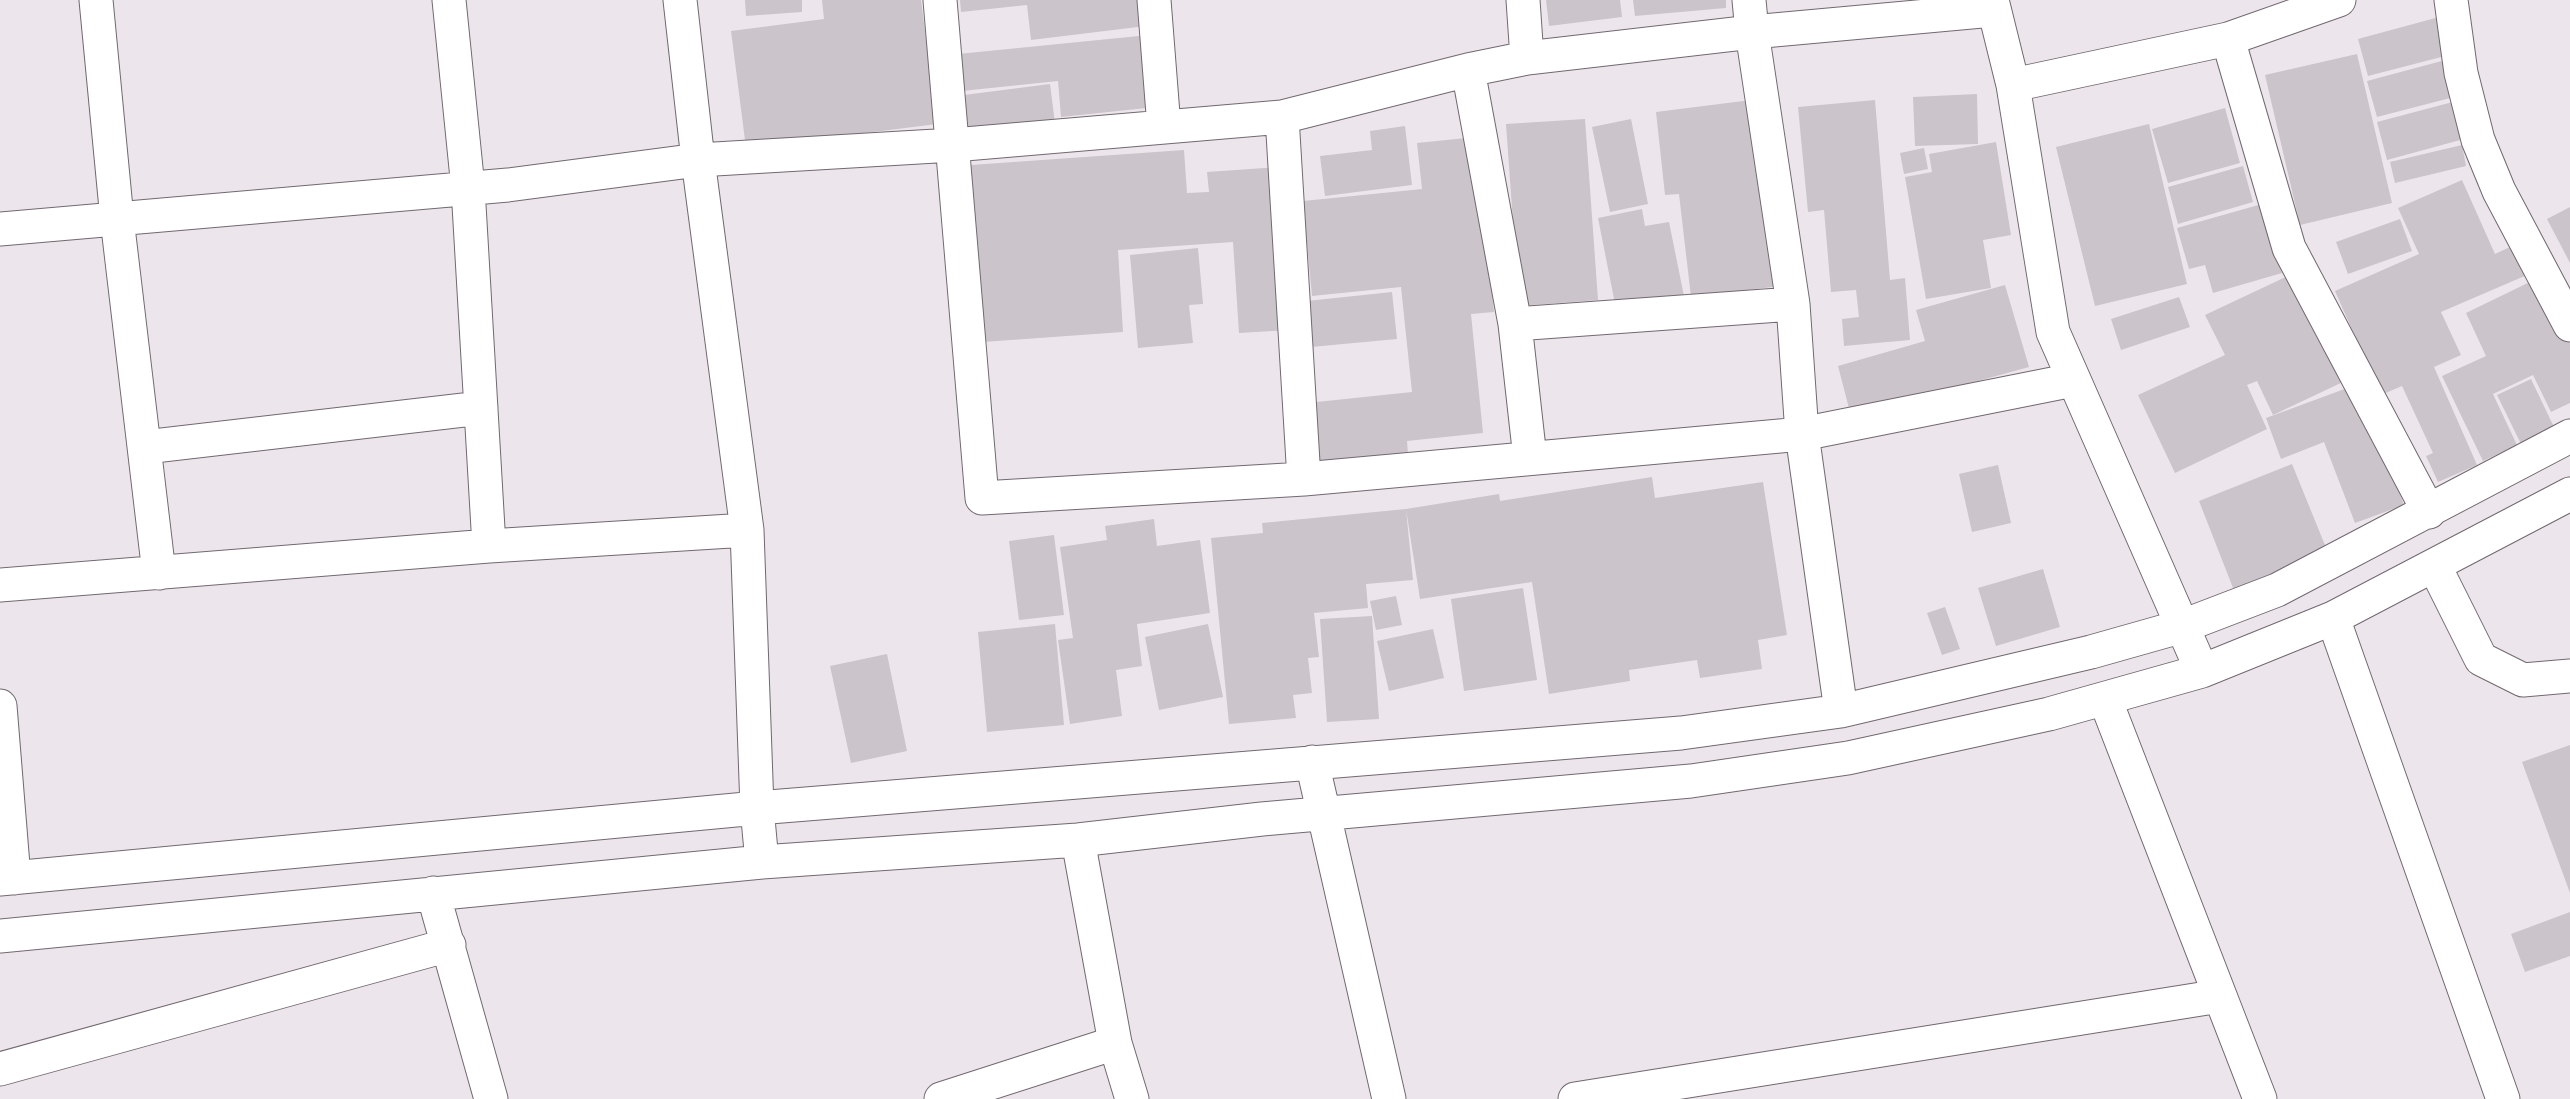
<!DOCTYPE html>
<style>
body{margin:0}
canvas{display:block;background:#ede5ec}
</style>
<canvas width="2570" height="1099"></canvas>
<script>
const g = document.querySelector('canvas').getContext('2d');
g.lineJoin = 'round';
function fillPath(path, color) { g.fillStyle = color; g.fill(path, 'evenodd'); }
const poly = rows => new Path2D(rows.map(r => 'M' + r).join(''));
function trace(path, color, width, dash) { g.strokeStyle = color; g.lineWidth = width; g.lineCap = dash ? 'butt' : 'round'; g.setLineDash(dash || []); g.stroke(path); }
const building = poly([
 [745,0,802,0,802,12,746,16],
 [822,0,921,0,937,124,746,148,731,31,824,19],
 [960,0,1143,0,1146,26,1031,40,1027,5,961,12],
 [1546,0,1620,0,1622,17,1549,26],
 [1633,0,1726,0,1726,8,1635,16],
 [2439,17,2449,55,2368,76,2358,39],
 [1149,35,1156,107,1061,117,1058,81,962,91,958,54],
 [2357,54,2392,203,2300,225,2265,75],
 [2449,59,2458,96,2377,117,2367,81],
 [1050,84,1055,123,969,134,964,95],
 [1977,94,1978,144,1915,146,1913,97],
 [1759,99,1780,286,1691,297,1679,194,1665,195,1656,112],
 [2464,99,2475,136,2387,160,2377,122],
 [1875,100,1890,280,1905,278,1910,340,1844,346,1842,319,1859,317,1856,290,1831,292,1824,210,1808,212,1798,107],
 [2225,108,2240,163,2168,183,2152,129],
 [1585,119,1598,300,1519,306,1506,124],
 [1631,119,1648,204,1610,212,1592,127],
 [2149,124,2187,284,2095,306,2056,147],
 [1405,126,1412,185,1325,196,1320,156,1372,150,1370,131],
 [1476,137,1494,312,1471,314,1483,433,1407,441,1408,454,1313,463,1307,403,1412,392,1401,287,1312,296,1303,201,1422,189,1417,143],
 [1996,142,2011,235,1983,240,1991,288,1926,299,1905,177,1932,172,1929,154],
 [2462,145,2466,166,2395,183,2390,162],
 [1924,148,1928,169,1904,174,1900,153],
 [1184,150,1187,193,1209,192,1207,172,1279,167,1290,330,1239,333,1233,242,1118,250,1123,332,983,342,971,165],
 [2243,166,2253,202,2178,224,2168,187],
 [2462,180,2495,254,2514,245,2527,275,2441,312,2461,355,2434,367,2477,465,2438,482,2426,456,2433,453,2402,386,2381,395,2335,291,2419,254,2398,208],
 [2262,204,2282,273,2213,293,2205,265,2189,269,2177,228],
 [2570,207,2570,263,2547,219],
 [1642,209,1645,226,1669,222,1685,301,1616,309,1598,218],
 [2400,219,2412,251,2348,274,2336,242],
 [1198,248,1203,304,1189,305,1193,343,1138,348,1130,255],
 [2292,274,2343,382,2273,415,2257,381,2247,385,2267,429,2175,473,2138,395,2225,355,2205,315],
 [2538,278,2570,344,2570,403,2551,412,2533,375,2493,394,2517,445,2483,461,2442,376,2486,356,2466,313],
 [2005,285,2029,367,1851,416,1838,366,1925,341,1916,310],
 [1392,292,1397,339,1311,347,1307,301],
 [2179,297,2190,327,2121,350,2111,319],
 [2531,379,2554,427,2521,444,2497,395],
 [2358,384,2404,505,2355,523,2324,442,2281,459,2266,418],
 [2292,464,2329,555,2235,593,2199,501],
 [1998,465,2011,523,1972,532,1959,474],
 [1652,477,1655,498,1763,482,1787,635,1758,640,1762,669,1700,678,1697,660,1629,670,1630,681,1549,694,1532,582,1420,599,1406,509,1499,494,1500,501],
 [1406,509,1413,580,1366,584,1368,608,1314,613,1319,657,1308,658,1312,693,1293,695,1296,718,1229,724,1211,538,1263,533,1262,523],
 [1154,519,1157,546,1200,540,1210,613,1137,624,1142,666,1116,670,1122,716,1070,724,1058,640,1073,638,1060,547,1107,540,1105,526],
 [1054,535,1064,615,1019,620,1009,541],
 [2043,569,2060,627,1996,646,1978,588],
 [1523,588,1537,680,1464,691,1451,599],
 [1396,596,1402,625,1376,630,1370,601],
 [1945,607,1960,649,1942,655,1927,613],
 [1372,616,1379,719,1327,722,1320,619],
 [1055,624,1064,725,987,732,978,632],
 [1208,624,1223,697,1159,710,1145,637],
 [1433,629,1444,678,1389,691,1377,641],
 [887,654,907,751,851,763,830,666],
 [2570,745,2570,893,2522,762],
 [2570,912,2570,956,2525,972,2511,934]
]);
const minor = poly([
 [96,0,117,219,159,573],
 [680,0,698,160,747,530,757,808,762,862],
 [940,0,982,498,1304,479,1802,434,2073,380],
 [1154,0,1164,127],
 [1523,0,1527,58],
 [1749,0,1752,32,1793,304,1802,434,1841,711],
 [1992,0,2013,85,2053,332,2202,671],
 [2451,0,2461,73,2478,140,2499,191,2570,325],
 [2228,39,2289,248,2429,512],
 [1468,70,1515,324,1530,458],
 [2013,85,2228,39,2339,0],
 [1282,117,1304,479],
 [0,229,508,185,698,160,953,145,1282,117,1468,70,1527,58,1752,32,1993,10],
 [1515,324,1793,304],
 [145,447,481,408],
 [489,546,747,530],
 [2435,567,2481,659,2523,680,2570,676],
 [0,585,489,546,468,188,449,0],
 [2333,618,2503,1099],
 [2105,699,2260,1099],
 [0,706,14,878],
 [1312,762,1389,1099],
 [0,879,757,808,1681,733,1841,711,2091,652,2183,626,2277,590,2570,436],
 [433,893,491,1099],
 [0,936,762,862,1078,840,1262,819,1691,781,1848,758,2049,714,2202,671,2333,618,2570,494],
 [1115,1043,1132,1099],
 [0,1069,449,945],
 [941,1099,1115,1043,1078,840],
 [1575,1099,2220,996]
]);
fillPath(building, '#ccc4cb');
trace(minor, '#71696f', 35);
trace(minor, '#fff', 33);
</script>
